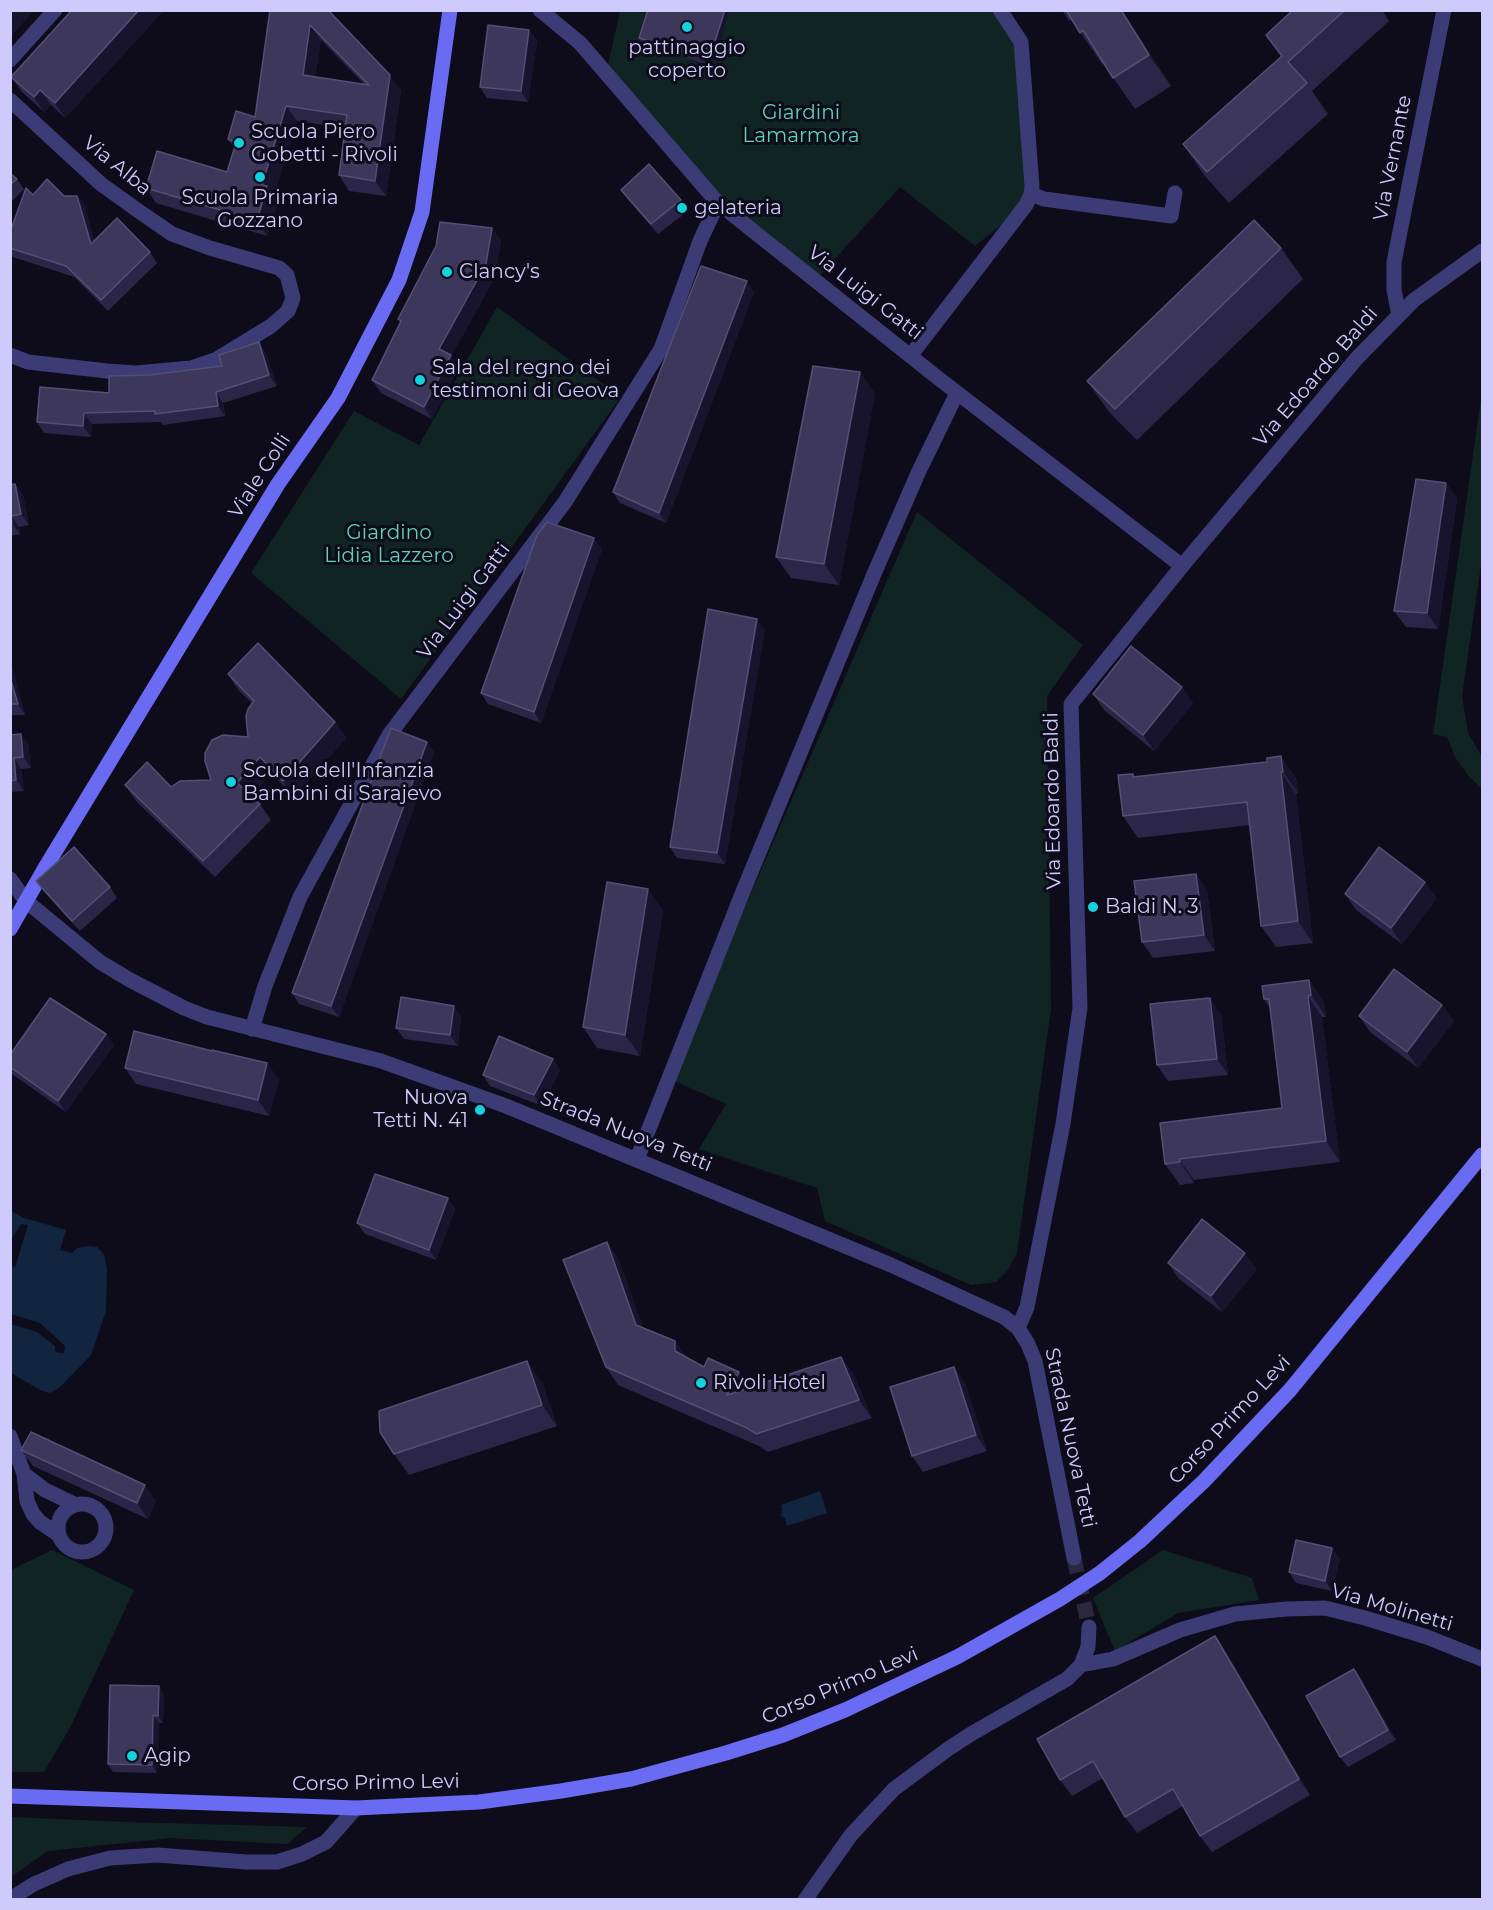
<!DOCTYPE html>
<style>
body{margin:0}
#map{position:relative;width:1493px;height:1910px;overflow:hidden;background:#0e0c1b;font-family:Montserrat,sans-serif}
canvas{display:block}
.frame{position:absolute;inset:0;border:12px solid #cecafb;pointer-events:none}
</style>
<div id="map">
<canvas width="1493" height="1910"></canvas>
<div class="frame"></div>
</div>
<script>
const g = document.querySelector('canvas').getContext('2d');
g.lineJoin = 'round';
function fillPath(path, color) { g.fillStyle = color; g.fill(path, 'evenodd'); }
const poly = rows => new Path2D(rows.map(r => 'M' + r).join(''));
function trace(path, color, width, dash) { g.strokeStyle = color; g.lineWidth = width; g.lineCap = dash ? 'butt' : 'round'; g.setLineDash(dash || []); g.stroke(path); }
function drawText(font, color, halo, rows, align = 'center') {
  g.font = font + ' Montserrat,sans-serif'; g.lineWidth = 6; g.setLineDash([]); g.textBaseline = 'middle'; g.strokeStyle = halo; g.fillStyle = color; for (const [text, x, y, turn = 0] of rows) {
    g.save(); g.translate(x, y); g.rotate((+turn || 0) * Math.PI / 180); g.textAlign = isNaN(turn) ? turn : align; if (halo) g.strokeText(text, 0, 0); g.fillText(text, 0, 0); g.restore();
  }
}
const green = poly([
 [620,11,993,11,1022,52,1026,205,975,246,900,187,816,280,718,203,606,74],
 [497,307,621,397,401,699,251,573,354,411,419,445],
 [1482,392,1482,558,1462,696,1468,733,1482,757,1482,789,1468,775,1456,759,1447,737,1433,734],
 [917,512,1083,645,1047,696,1051,1009,1017,1253,1008,1270,996,1282,971,1285,825,1221,817,1188,699,1149,726,1104,670,1079],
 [52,1550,134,1590,70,1728,44,1772,11,1772,11,1570],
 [1163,1550,1252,1578,1259,1600,1178,1613,1115,1651,1093,1598],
 [11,1817,126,1822,307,1827,287,1844,171,1838,48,1851,11,1877]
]);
const water = poly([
 [11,1211,24,1218,66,1230,60,1250,72,1253,77,1248,89,1246,97,1247,104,1254,107,1269,106,1311,91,1355,59,1388,50,1393,40,1390,11,1373,11,1324,37,1332,55,1346,55,1351,58,1353,64,1353,65,1346,40,1323,11,1314,11,1265,15,1268,28,1225,21,1224,13,1237,11,1236],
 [820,1491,827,1513,787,1526,785,1518,781,1516,782,1510,781,1505]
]);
const streetTunnel = poly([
 [1074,1558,1089,1627]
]);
const street = poly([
 [540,10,580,43,718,203,938,378,1182,566],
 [10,60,55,10],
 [10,100,101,184,140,212,172,234,210,248,279,268,287,275,293,298,288,311,271,326,217,359,191,368,136,373,107,371,28,362,10,355],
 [1031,194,1044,199,1171,216,1175,193],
 [1399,315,1394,290,1394,262,1444,10],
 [911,355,1026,205,1031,194,1032,186,1021,42,1000,10],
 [10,879,26,901,100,962,130,980,184,1008,207,1017,381,1061,506,1106,891,1265,1004,1317,1018,1328,1028,1344,1035,1361,1074,1558],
 [252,1029,265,986,300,897,389,735,565,502,661,349,700,241,718,203],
 [637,1159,744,889,874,574,919,471,957,393],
 [1018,1328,1027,1307,1063,1124,1080,1008,1071,704,1182,566,1357,358,1414,300,1482,251],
 [10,1436,24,1474,27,1501,33,1514,40,1522,59,1535],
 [24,1474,45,1490,76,1505],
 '58 1528a24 24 0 1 1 48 0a24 24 0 1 1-48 0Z',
 [1081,1665,1113,1659,1180,1630,1235,1614,1286,1609,1325,1608,1365,1618,1427,1637,1482,1659],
 [10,1899,34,1884,68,1869,110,1858,158,1855,246,1862,277,1862,302,1854,326,1842,356,1808],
 [805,1900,851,1835,894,1789,948,1749,971,1734,1067,1679,1081,1665,1088,1647,1089,1627]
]);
const secondary = poly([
 [10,929,45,868,278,484,338,398,399,280,422,212,450,10],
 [10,1796,356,1808,479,1802,561,1791,631,1779,726,1753,783,1735,845,1710,957,1657,1060,1599,1100,1573,1140,1541,1204,1481,1290,1390,1482,1155]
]);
const wall = poly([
 [72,10,164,10,65,118,51,105,44,112,22,92,11,77],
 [270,10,328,10,401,90,386,196,349,191,339,175,345,128,297,121,274,196,278,202,267,236,156,203,146,188,227,172,234,148,228,139,255,117],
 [321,40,364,84,315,77],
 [648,10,730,10,713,66,643,44,639,38],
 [1062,10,1121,10,1142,41,1171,86,1135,109,1103,63,1102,64,1072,20,1069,21],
 [1293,10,1382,10,1389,21,1312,91,1328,114,1229,203,1204,175,1183,144,1282,56,1266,35],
 [529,30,537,41,528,102,487,98,480,87],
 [10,173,17,179,24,189,10,203],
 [621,190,681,200,688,211,658,234,629,201],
 [33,195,64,196,77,196,85,206,94,240,150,252,157,263,108,311,74,277,13,257,10,254,10,232],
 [492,228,501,241,495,277,451,356,459,367,432,419,381,393,372,380,400,323,398,319],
 [1281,248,1303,279,1137,440,1109,412,1087,381],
 [754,292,666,523,620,503,613,492],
 [266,353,277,386,223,403,225,416,163,425,161,422,92,424,91,437,44,433,37,422,109,393,149,375,222,366],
 [875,393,839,585,791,578,776,557],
 [1446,483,1457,499,1438,629,1406,627,1394,611],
 [15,484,23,495,29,525,19,527,20,534,10,536,10,485],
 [602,549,541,723,488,704,481,693],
 [765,629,725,864,677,858,670,847],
 [10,660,25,715,10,715],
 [228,674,335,722,346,738,294,797,271,773,251,796,260,804,271,820,215,877,136,801,125,785,171,787,211,780,248,737,252,703,239,691],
 [1093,694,1193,703,1154,751,1104,710],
 [10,735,28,744,31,768,21,769,24,791,10,792],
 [427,742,434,752,339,1017,299,1004,292,993],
 [1267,762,1296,778,1298,793,1296,794,1313,943,1276,947,1261,926,1250,825,1138,838,1123,816,1133,774,1135,777],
 [1196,874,1207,890,1215,951,1153,958,1142,942],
 [36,881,110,887,117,898,80,931,44,892],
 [1345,894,1437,898,1402,944,1356,910],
 [663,910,640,1056,597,1048,583,1027],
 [1309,980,1324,1002,1326,1017,1322,1017,1340,1162,1194,1180,1194,1183,1180,1185,1165,1164,1282,1108,1270,1008,1264,999],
 [1442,1005,1454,1021,1418,1068,1370,1032,1359,1016],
 [1221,1014,1228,1075,1168,1081,1157,1065],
 [461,1017,458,1046,404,1039,396,1028],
 [114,1045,66,1112,12,1074,10,1071,10,1055],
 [212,1051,279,1079,269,1116,136,1084,125,1068],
 [553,1059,560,1070,542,1106,490,1086,483,1075],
 [448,1198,455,1209,436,1260,365,1234,357,1223],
 [607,1242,619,1260,643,1328,686,1357,704,1367,739,1372,749,1388,841,1357,854,1375,872,1418,768,1452,759,1446,618,1385,606,1367],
 [1168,1263,1257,1269,1222,1312,1179,1279],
 [954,1367,965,1383,987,1451,923,1472,912,1456],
 [542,1382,557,1426,409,1475,394,1454],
 [21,1450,156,1501,148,1519,33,1466],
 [1340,1559,1332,1591,1296,1583,1289,1572],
 [1226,1652,1310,1795,1212,1852,1200,1836,1183,1806,1137,1833,1125,1817,1103,1778,1072,1796,1060,1780],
 [1362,1680,1396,1740,1348,1767,1340,1757],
 [164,1694,163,1723,159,1723,157,1773,113,1772,108,1764]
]);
const shadedWall = poly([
 [10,10,35,10,10,37],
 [139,10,164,10,65,118,55,103],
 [725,10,730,10,713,66,709,60],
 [1121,10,1142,41,1171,86,1149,55],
 [310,25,321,40,313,90,303,75],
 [529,30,537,41,528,102,521,91],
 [390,75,401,90,386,196,375,181],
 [40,90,51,105,44,112,34,97],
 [286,106,297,121,274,196,278,202,267,236,257,221,262,185],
 [77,196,85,206,98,255,91,244],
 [492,228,501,241,495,277,451,356,459,367,432,419,424,407,439,349],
 [747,281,754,292,666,523,659,513],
 [259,342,266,353,277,386,269,375],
 [860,372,875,393,839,585,824,564],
 [216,392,223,403,225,416,218,406],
 [84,413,92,424,91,437,83,426],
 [1446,483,1457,499,1438,629,1427,613],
 [15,484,23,495,29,525,21,514],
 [11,516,19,527,20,534,12,523],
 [594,538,602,549,541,723,534,712],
 [757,619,765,629,725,864,717,853],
 [10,660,25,715,18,704,10,677],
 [1182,687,1193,703,1154,751,1143,735],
 [335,722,346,738,294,797,283,781],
 [21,734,28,744,31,768,23,757],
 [427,742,434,752,339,1017,331,1006],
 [1281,756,1296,778,1298,793,1283,772],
 [260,757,271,773,249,799,237,783],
 [14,758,21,769,24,791,16,780],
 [1281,772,1296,794,1313,943,1298,921],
 [1196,874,1207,890,1215,951,1204,935],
 [1425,882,1437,898,1402,944,1391,928],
 [648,889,663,910,640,1056,625,1035],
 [1309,980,1324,1002,1326,1017,1311,995],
 [1308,996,1322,1017,1340,1162,1326,1141],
 [1210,998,1221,1014,1228,1075,1217,1059],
 [1442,1005,1454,1021,1418,1068,1407,1052],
 [454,1006,461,1017,458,1046,450,1035],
 [106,1034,114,1045,66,1112,58,1101],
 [553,1059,560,1070,542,1106,534,1095],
 [267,1063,279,1079,269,1116,258,1100],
 [1179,1159,1194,1180,1194,1183,1180,1162],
 [448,1198,455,1209,436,1260,429,1250],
 [607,1242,619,1260,649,1343,636,1325],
 [1245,1253,1257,1269,1222,1312,1211,1296],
 [675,1341,688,1359,675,1351],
 [841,1357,854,1375,872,1418,859,1400],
 [527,1361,542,1382,557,1426,542,1405],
 [954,1367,965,1383,987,1451,976,1435],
 [739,1372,751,1390,727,1395],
 [145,1485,156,1501,148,1519,137,1503],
 [1332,1548,1340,1559,1332,1591,1325,1581],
 [1215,1636,1226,1652,1310,1795,1299,1779],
 [1354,1669,1362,1680,1396,1740,1388,1730],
 [159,1686,164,1694,163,1723,158,1716],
 [153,1715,159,1723,157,1773,152,1765]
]);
const building = poly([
 [72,10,139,10,55,103,40,90,34,97,11,77,72,10],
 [270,10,328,10,390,75,375,181,339,175,347,115,286,106,262,185,267,186,257,221,146,188,157,151,227,172,236,143,228,139,236,111,255,117,270,10],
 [310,25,369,85,303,75,310,25],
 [648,10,725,10,709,60,639,38,648,10],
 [1066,10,1117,10,1118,11,1121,10,1149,55,1113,78,1083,30,1080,33,1066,10],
 [1293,10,1345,10,1288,62,1307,83,1207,172,1183,144,1282,56,1266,35,1293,10],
 [488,25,529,30,521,91,480,87,488,25],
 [649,164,681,200,651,224,621,190,649,164],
 [10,173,17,179,10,185,10,173],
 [47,179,64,196,77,196,91,244,117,218,150,252,101,300,66,266,10,248,10,232,26,188,33,195,47,179],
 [1254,220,1281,248,1115,409,1087,381,1254,220],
 [440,222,492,228,486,264,439,349,451,355,424,407,372,380,401,321,398,319,436,246,440,222],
 [701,266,747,281,659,513,613,492,701,266],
 [259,342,269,375,216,392,218,406,155,414,155,411,84,413,83,426,37,422,40,387,109,393,109,376,149,375,222,366,219,355,259,342],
 [813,366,860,372,824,564,776,557,813,366],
 [1416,479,1446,483,1427,613,1394,611,1416,479],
 [15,484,21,514,11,516,12,523,10,523,10,485,15,484],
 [547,522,594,538,534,712,481,693,537,535,547,522],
 [708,609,757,619,717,853,670,847,708,609],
 [258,643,335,722,283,781,260,757,237,783,260,804,203,861,125,785,147,762,171,787,180,781,211,780,205,761,205,753,212,740,223,735,248,737,246,716,248,709,254,701,228,674,258,643],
 [1131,646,1182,687,1143,735,1093,694,1131,646],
 [10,677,18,704,10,704,10,677],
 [391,728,427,742,331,1006,292,993,391,728],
 [21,734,23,757,14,758,16,780,10,781,10,735,21,734],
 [1281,756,1283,772,1281,772,1298,921,1261,926,1247,802,1123,816,1118,775,1133,774,1133,777,1267,762,1267,758,1281,756],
 [74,847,110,887,72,921,36,881,74,847],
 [1379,847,1425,882,1391,928,1345,894,1379,847],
 [1196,874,1204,935,1142,942,1134,881,1196,874],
 [607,882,648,889,625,1035,583,1027,607,882],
 [1394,969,1442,1005,1407,1052,1359,1016,1394,969],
 [1309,980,1311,995,1308,996,1326,1141,1179,1159,1180,1162,1165,1164,1160,1123,1282,1108,1269,999,1264,999,1262,986,1309,980],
 [401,997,454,1006,450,1035,396,1028,401,997],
 [50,998,106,1034,58,1101,10,1067,10,1055,50,998],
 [1210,998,1217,1059,1157,1065,1150,1004,1210,998],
 [134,1031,212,1051,212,1050,267,1063,258,1100,125,1068,134,1031],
 [499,1036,553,1059,534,1095,483,1075,499,1036],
 [375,1174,448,1198,429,1250,357,1223,375,1174],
 [1202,1219,1245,1253,1211,1296,1168,1263,1202,1219],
 [607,1242,636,1325,675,1341,675,1351,704,1367,708,1358,739,1372,727,1395,841,1357,859,1400,756,1434,747,1428,606,1367,563,1260,607,1242],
 [527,1361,542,1405,394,1454,380,1432,379,1411,527,1361],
 [954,1367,976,1435,912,1456,890,1387,954,1367],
 [31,1432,145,1485,137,1503,21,1450,31,1432],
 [1296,1540,1332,1548,1325,1581,1289,1572,1296,1540],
 [1215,1636,1299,1779,1200,1836,1173,1789,1125,1817,1093,1761,1060,1780,1037,1739,1215,1636],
 [1354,1669,1388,1730,1340,1757,1306,1696,1354,1669],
 [110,1685,159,1686,158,1716,153,1715,152,1765,108,1764,110,1685]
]);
const markers = [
 [687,27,6,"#13d1de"],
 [239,143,6,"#13d1de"],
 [260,177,6,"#13d1de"],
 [682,208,6,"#13d1de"],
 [447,272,6,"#13d1de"],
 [420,380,6,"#13d1de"],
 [231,782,6,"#13d1de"],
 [1093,907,6,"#13d1de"],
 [480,1110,6,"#13d1de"],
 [701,1383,6,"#13d1de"],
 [132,1756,6,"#13d1de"]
];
const poiNames = [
 ["pattinaggio",687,48,"center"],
 ["coperto",687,71,"center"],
 ["Scuola Piero",251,132],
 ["Gobetti - Rivoli",251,155],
 ["Scuola Primaria",260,198,"center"],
 ["Gozzano",260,221,"center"],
 ["gelateria",694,208],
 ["Clancy's",459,272],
 ["Sala del regno dei",432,368],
 ["testimoni di Geova",432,391],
 ["Scuola dell'Infanzia",243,771],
 ["Bambini di Sarajevo",243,794],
 ["Baldi N. 3",1105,907],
 ["Nuova",468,1098,"right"],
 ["Tetti N. 41",468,1121,"right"],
 ["Rivoli Hotel",713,1383],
 ["Agip",144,1756]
];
const parkNames = [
 ["Giardini",801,113],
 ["Lamarmora",801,136],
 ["Giardino",389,533],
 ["Lidia Lazzero",389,556]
];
const streetNames = [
 ["Via Vernante",1393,158,-79],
 ["Via Alba",117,166,39],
 ["Via Luigi Gatti",865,293,38],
 ["Via Edoardo Baldi",1316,377,-49],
 ["Viale Colli",260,476,-57],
 ["Via Luigi Gatti",464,601,-53],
 ["Via Edoardo Baldi",1053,801,-91],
 ["Strada Nuova Tetti",626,1132,22],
 ["Corso Primo Levi",1230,1420,-47],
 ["Strada Nuova Tetti",1070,1438,78],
 ["Via Molinetti",1392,1608,16],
 ["Corso Primo Levi",840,1686,-23],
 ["Corso Primo Levi",376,1783,-1]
];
fillPath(green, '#102423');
fillPath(water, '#11253f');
trace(streetTunnel, '#2b283d', 15, [15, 8]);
trace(street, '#3b3b76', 15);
trace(secondary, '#696bf2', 15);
fillPath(wall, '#2b2648');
fillPath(shadedWall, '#18142e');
fillPath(building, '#3d385b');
trace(building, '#544f74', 1.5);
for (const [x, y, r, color] of markers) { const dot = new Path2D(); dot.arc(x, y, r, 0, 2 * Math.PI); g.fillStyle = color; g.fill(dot); trace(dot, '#0e0c1b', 2); }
drawText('20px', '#cecafb', '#0e0c1b', poiNames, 'left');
drawText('20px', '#5ed3b2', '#0e0c1b', parkNames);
drawText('20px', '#cecafb', '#0e0c1b', streetNames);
</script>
